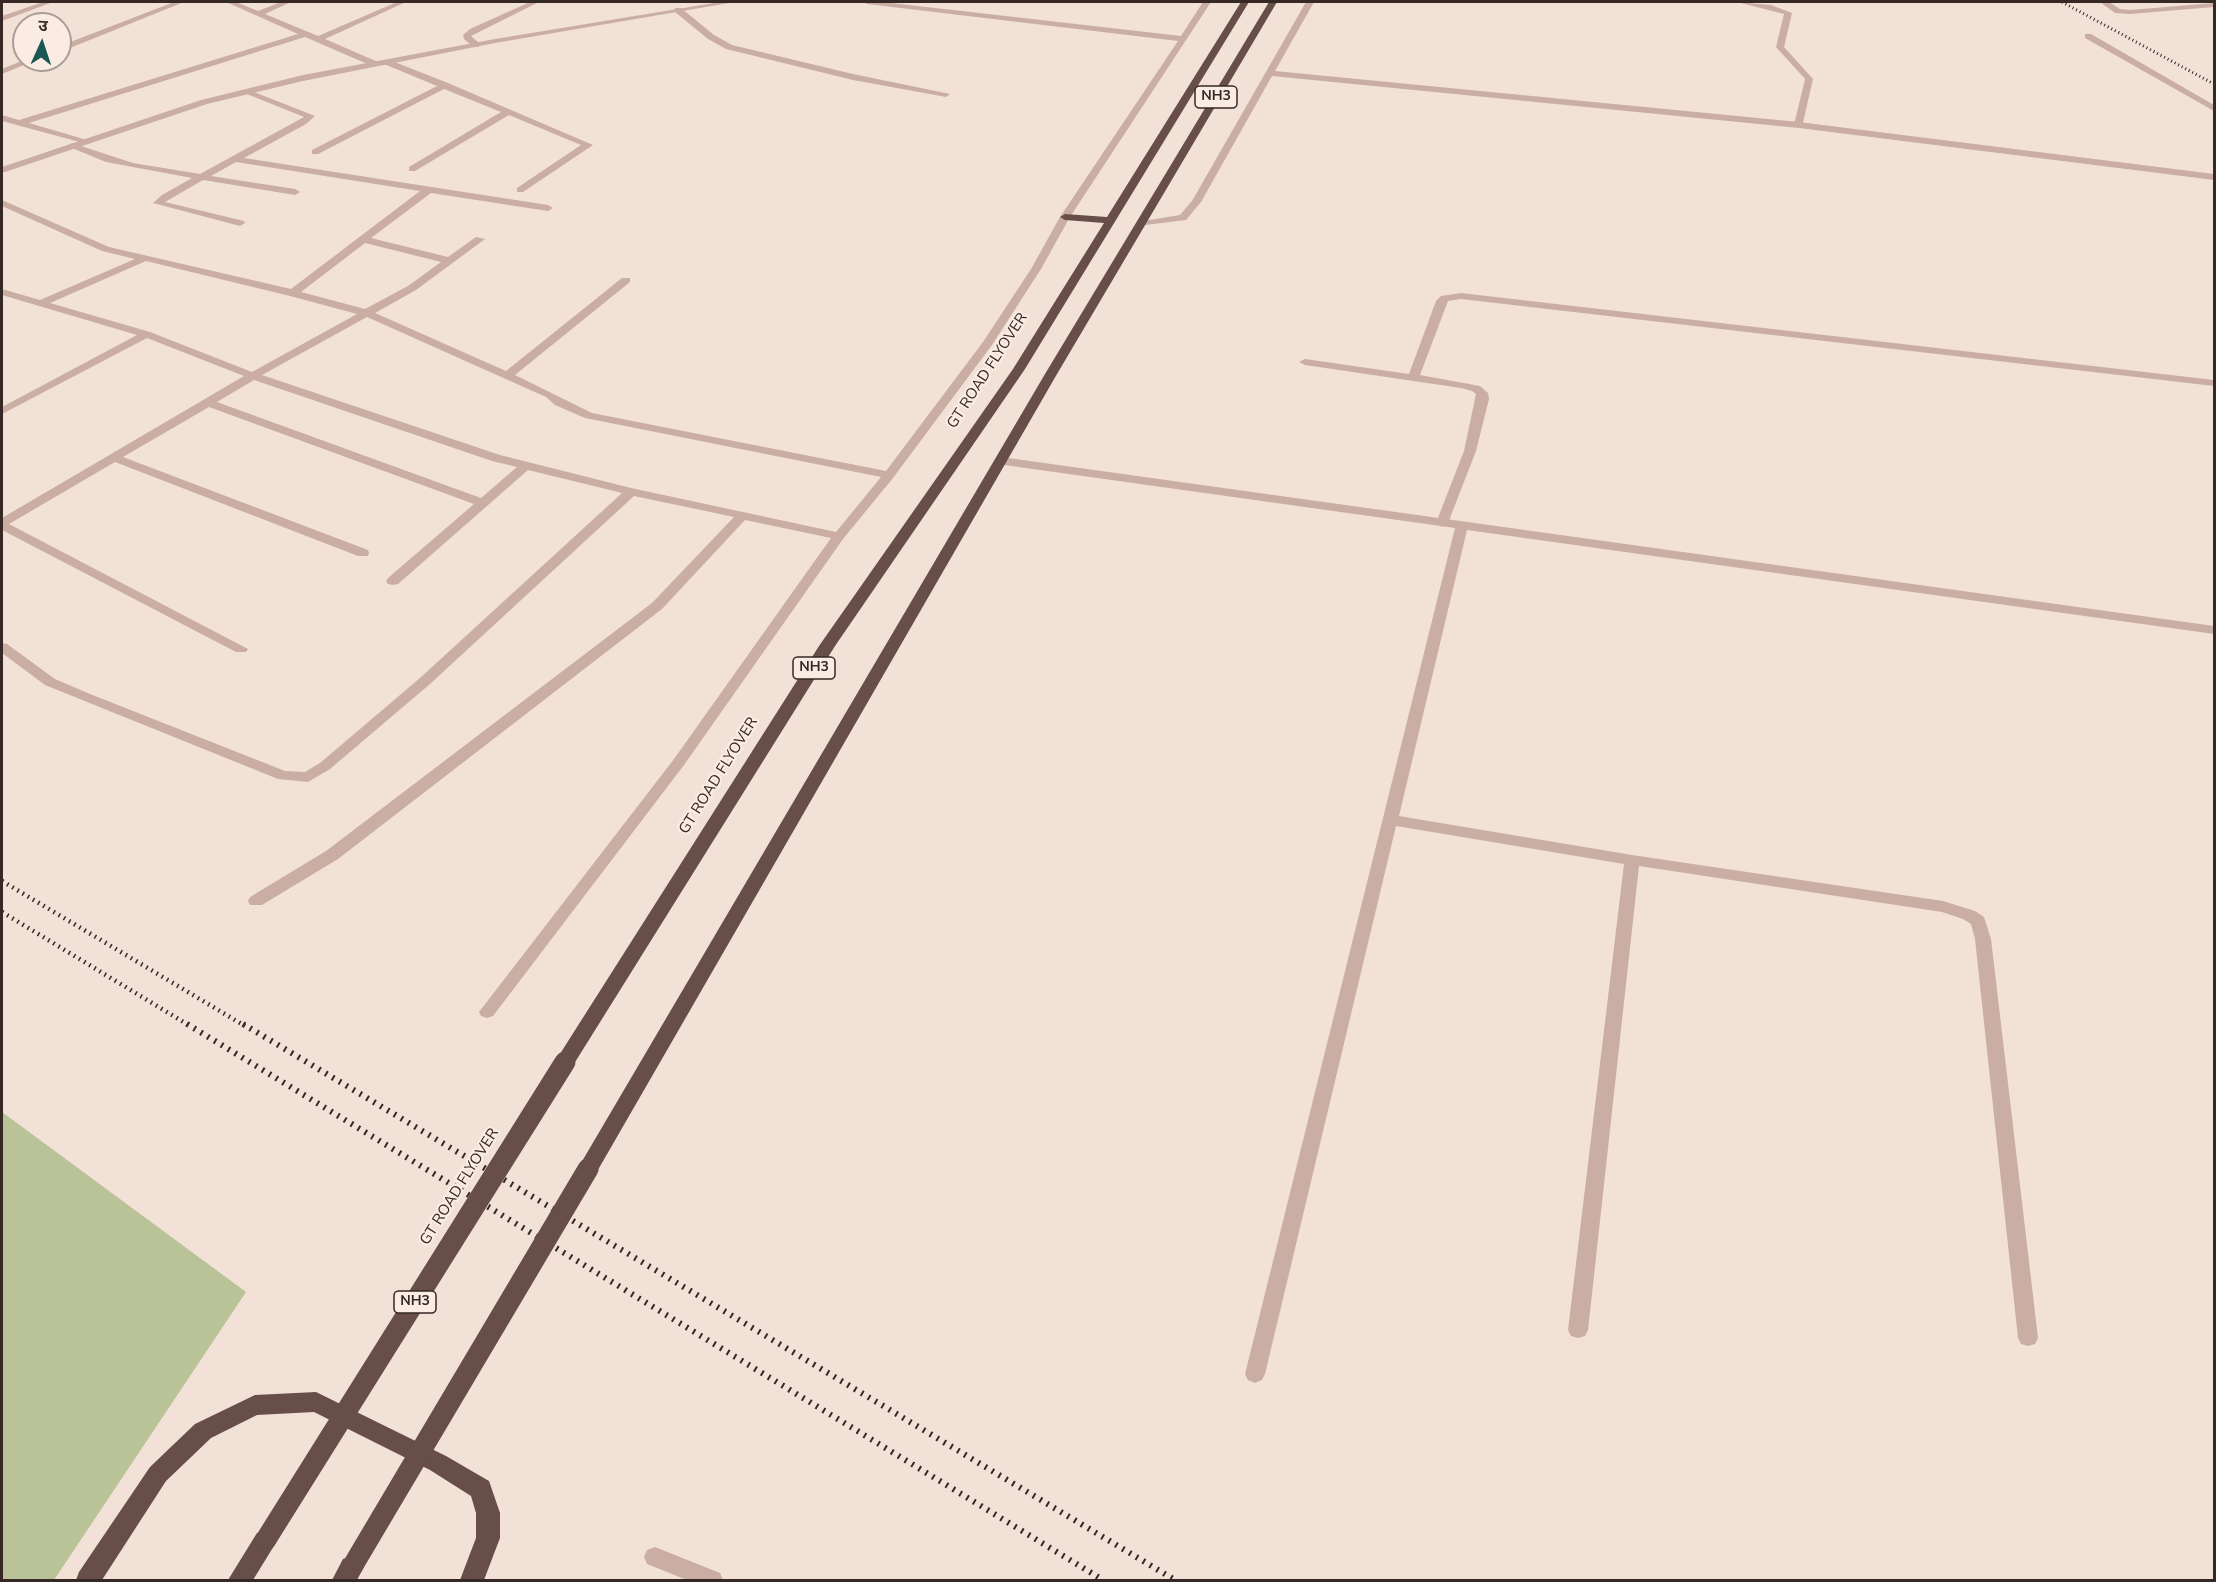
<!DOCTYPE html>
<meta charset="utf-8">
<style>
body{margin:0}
#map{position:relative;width:2216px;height:1582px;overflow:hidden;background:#f2e1d7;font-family:"Nunito Sans","Noto Sans Devanagari",sans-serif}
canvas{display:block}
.frame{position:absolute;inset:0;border:3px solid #352825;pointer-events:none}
.north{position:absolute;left:12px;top:12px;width:60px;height:60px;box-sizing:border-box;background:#faece3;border:2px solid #ab9e97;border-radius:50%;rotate:3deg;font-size:16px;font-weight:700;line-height:24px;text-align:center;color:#352825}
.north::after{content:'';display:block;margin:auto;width:21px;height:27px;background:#195852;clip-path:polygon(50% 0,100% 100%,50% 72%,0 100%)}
</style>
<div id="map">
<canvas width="2216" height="1582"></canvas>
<div class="frame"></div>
<div class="north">उ</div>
</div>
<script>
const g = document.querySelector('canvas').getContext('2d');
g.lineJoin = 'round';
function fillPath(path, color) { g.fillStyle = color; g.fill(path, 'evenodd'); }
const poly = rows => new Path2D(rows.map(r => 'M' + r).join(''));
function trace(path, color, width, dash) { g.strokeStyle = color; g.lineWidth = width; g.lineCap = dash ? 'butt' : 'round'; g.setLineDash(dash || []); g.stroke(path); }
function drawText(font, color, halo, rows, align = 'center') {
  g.font = font + ' "Nunito Sans",sans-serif'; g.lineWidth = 4.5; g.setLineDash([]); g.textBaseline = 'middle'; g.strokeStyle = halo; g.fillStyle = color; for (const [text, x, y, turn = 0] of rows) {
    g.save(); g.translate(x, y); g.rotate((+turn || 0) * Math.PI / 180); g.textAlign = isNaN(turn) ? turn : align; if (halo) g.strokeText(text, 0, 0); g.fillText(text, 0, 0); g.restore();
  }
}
const green = poly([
 [2,1112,246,1292,54,1580,2,1580]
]);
const service = poly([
 [1737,2,1771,5,1792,13,1784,47,1813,79,1802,127,1794,125,1805,79,1776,47,1784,14,1737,2],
 [675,8,681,8,714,35,732,45,853,74,950,94,946,97,853,80,726,49,708,39,675,12,675,8],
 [1461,293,2214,380,2214,386,1461,299,1448,301,1420,375,1480,386,1488,393,1489,399,1476,451,1448,523,1442,527,1436,523,1464,451,1476,394,1472,391,1461,388,1305,365,1299,362,1305,359,1409,374,1436,301,1441,296,1461,293]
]);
const minor = poly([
 [43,2,53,2,2,21,2,16,43,2],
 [174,2,184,2,60,52,60,46,174,2],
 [226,2,236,2,258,11,281,2,291,2,265,14,318,36,397,2,406,2,325,39,378,62,378,66,372,66,305,37,29,123,87,140,87,144,2,121,2,115,19,120,298,34,226,2],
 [530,2,539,2,471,36,479,43,479,47,473,47,464,39,463,35,470,29,530,2],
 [863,2,883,2,1181,36,1203,2,1211,2,1070,217,1041,269,992,345,893,478,843,539,684,765,493,1016,487,1018,481,1016,479,1012,674,759,831,538,745,520,662,609,338,859,262,905,250,905,248,901,250,897,326,851,652,603,734,517,634,496,430,684,330,769,308,782,278,779,45,685,2,653,2,643,7,644,55,679,90,694,285,771,305,772,320,763,420,678,622,493,528,470,398,584,393,585,388,584,386,581,388,578,474,504,209,407,123,457,368,550,369,553,368,556,358,556,115,462,9,524,248,649,246,652,236,652,2,530,2,518,244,376,147,338,2,414,2,407,137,335,2,295,2,289,40,300,135,259,102,251,2,206,2,200,109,247,291,289,420,191,236,162,211,176,295,189,300,192,295,195,203,180,165,202,244,221,245,223,240,226,153,203,162,195,192,178,106,162,67,146,72,143,133,163,200,174,304,117,242,92,249,90,315,116,306,124,244,158,548,205,553,208,548,211,431,193,371,238,448,257,476,237,485,239,416,290,375,313,506,371,622,278,630,278,630,282,515,375,592,413,886,471,983,342,1031,269,1060,217,1178,41,867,4,863,2],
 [365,243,441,262,408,286,365,309,301,292,365,243],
 [146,261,290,296,357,314,252,372,150,332,50,303,146,261],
 [367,317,546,397,555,405,585,418,881,477,836,532,631,488,500,455,262,375,367,317],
 [254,380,492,461,517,467,481,498,217,402,254,380],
 [1306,2,1314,2,1275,71,1799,122,2214,174,2214,180,1799,128,1272,76,1201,202,1186,220,1137,226,1137,222,1180,215,1192,201,1306,2],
 [2100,2,2109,2,2120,9,2130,10,2214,3,2214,7,2130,14,2115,13,2100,2],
 [2085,34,2091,34,2214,105,2214,111,2085,38,2085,34],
 [387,59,448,83,593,145,523,192,517,192,517,188,581,145,509,115,415,171,409,171,409,167,501,112,444,89,318,154,312,154,312,150,437,86,384,64,383,62,387,59],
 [24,60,36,60,2,74,2,69,24,60],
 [1001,457,2214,626,2214,634,1467,530,1399,816,1632,855,1943,901,1975,911,1984,917,1991,939,2038,1338,2035,1344,2028,1346,2021,1344,2018,1338,1975,939,1971,924,1963,919,1942,912,1639,866,1588,1330,1585,1336,1578,1338,1571,1336,1568,1330,1624,864,1396,826,1265,1374,1262,1380,1255,1383,1248,1380,1245,1374,1455,528,997,464,997,458,1001,457],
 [655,1547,720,1573,723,1580,687,1580,647,1564,644,1557,647,1550,655,1547]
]);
const tertiary = poly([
 [720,2,735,2,495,43,303,81,207,104,2,173,2,167,201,100,303,75,495,39,720,2]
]);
const trunk = poly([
 [1241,2,1249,2,1025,369,835,646,572,1067,565,1069,558,1067,555,1062,558,1057,819,646,1013,369,1104,223,1065,220,1060,217,1065,214,1107,217,1241,2],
 [1269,2,1277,2,1057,374,595,1175,588,1177,581,1175,578,1169,581,1163,1045,374,1269,2],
 [316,1392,446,1456,489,1481,500,1513,500,1538,484,1580,460,1580,476,1538,476,1513,471,1496,430,1470,314,1412,257,1415,211,1438,166,1481,102,1580,76,1580,79,1572,150,1467,195,1424,255,1395,316,1392],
 [265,1530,273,1533,277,1541,253,1580,228,1580,257,1533,265,1530],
 [352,1556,361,1559,364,1567,357,1580,332,1580,343,1559,352,1556]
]);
const railFar2 = poly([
 [2062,2,2214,84]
]);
const railFar1 = poly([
 [2,881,245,1026],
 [2,912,190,1026]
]);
const rail = poly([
 [187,1024,1103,1580],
 [243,1024,1175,1580]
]);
const trunkBridge = poly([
 [265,1541,565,1062],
 [352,1567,588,1169]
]);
const shields = [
 [1216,97,42],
 [814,668,42],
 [415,1302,42]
];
const shieldNames = [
 ["NH3",1216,97],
 ["NH3",814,668],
 ["NH3",415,1302]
];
const streetNames = [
 ["GT ROAD FLYOVER",988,371,-57],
 ["GT ROAD FLYOVER",719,776,-58],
 ["GT ROAD FLYOVER",460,1187,-58]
];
fillPath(green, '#bac297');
fillPath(service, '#cbaea3');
fillPath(minor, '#cbaea3');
fillPath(tertiary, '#cbaea3');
fillPath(trunk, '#674e48');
trace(railFar2, '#352825', 3, [1, 3]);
trace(railFar1, '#352825', 4.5, [1.5, 4.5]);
trace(rail, '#352825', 6, [2, 6]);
trace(trunkBridge, '#674e48', 21);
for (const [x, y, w] of shields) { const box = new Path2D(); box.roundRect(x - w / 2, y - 11, w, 22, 4.5); g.fillStyle = '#faece3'; g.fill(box); trace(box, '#352825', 1.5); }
drawText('bold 14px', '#352825', null, shieldNames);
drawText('15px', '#352825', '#faece3', streetNames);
</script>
